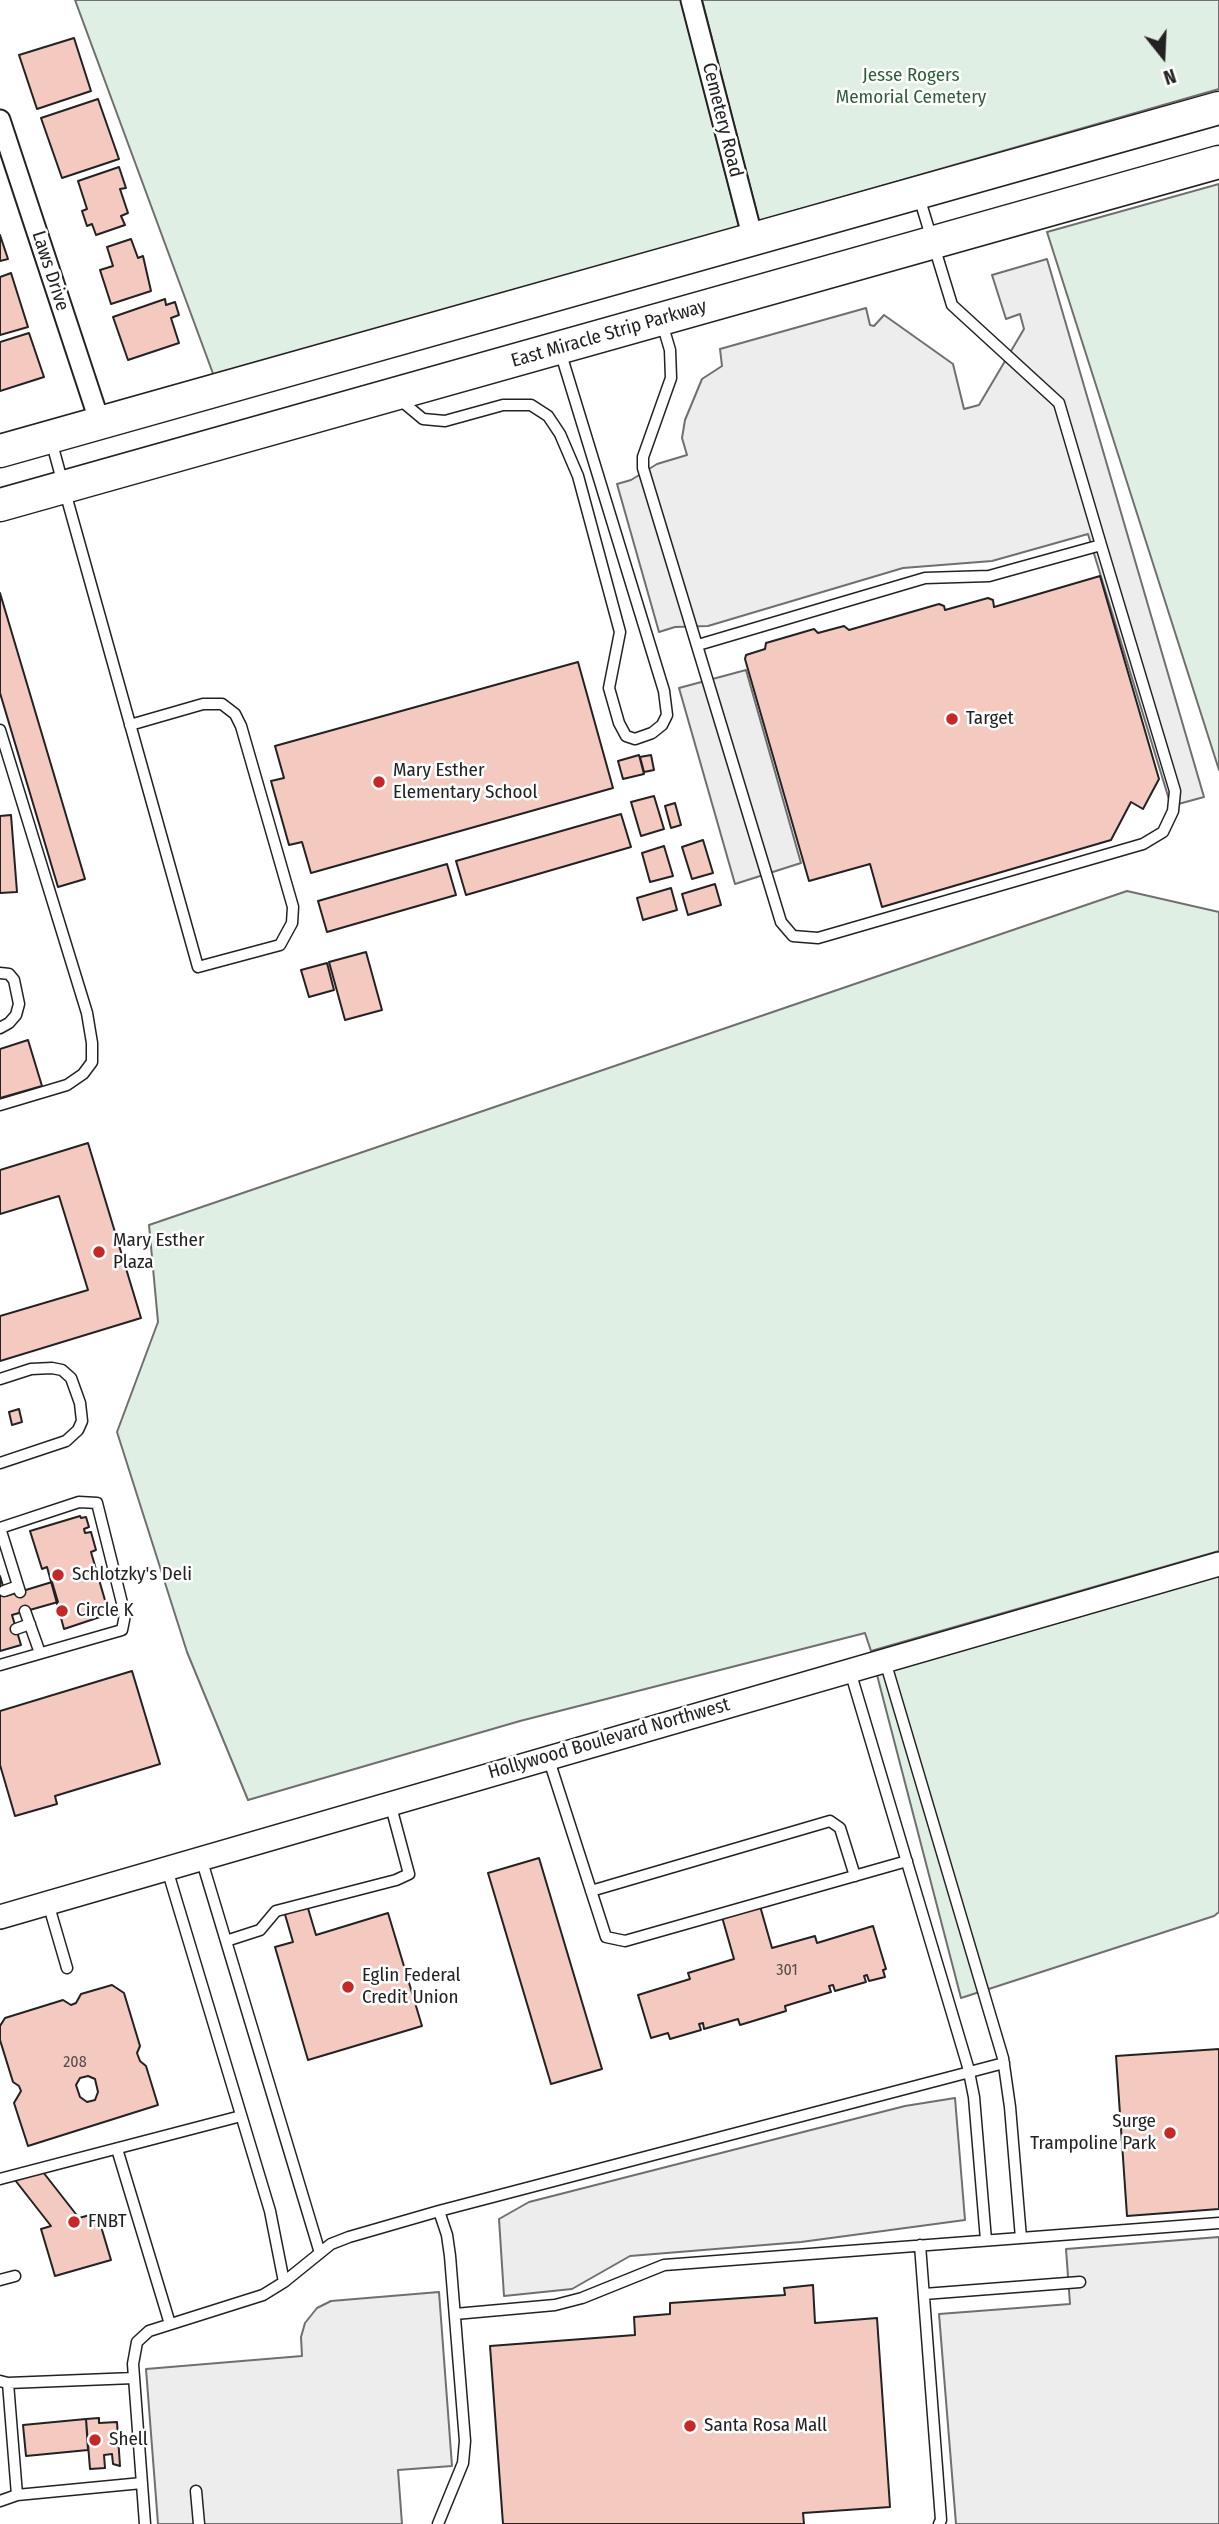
<!DOCTYPE html>
<style>
body{margin:0}
#map{position:relative;width:1219px;height:2524px;overflow:hidden;background:#fff;font-family:"Fira Sans Condensed",sans-serif}
canvas{display:block}
.north{position:absolute;left:1128px;top:21px;width:70px;height:70px;-webkit-text-stroke:5px #fff;paint-order:stroke;rotate:162deg;font-size:19px;font-weight:700;line-height:28px;text-align:center;color:#222}
.north::after{content:'';display:block;margin:auto;width:24px;height:32px;background:#222;clip-path:polygon(50% 0,100% 100%,50% 72%,0 100%)}
</style>
<div id="map">
<canvas width="1219" height="2524"></canvas>
<div class="north">N</div>
</div>
<script>
const g = document.querySelector('canvas').getContext('2d');
g.lineJoin = 'round';
function fillPath(path, color) { g.fillStyle = color; g.fill(path, 'evenodd'); }
const poly = rows => new Path2D(rows.map(r => 'M' + r).join(''));
function trace(path, color, width, dash) { g.strokeStyle = color; g.lineWidth = width; g.lineCap = dash ? 'butt' : 'round'; g.setLineDash(dash || []); g.stroke(path); }
function drawText(font, color, halo, rows, align = 'center') {
  g.font = font + ' "Fira Sans Condensed",sans-serif'; g.lineWidth = 5; g.setLineDash([]); g.textBaseline = 'middle'; g.strokeStyle = halo; g.fillStyle = color; for (const [text, x, y, turn = 0] of rows) {
    g.save(); g.translate(x, y); g.rotate((+turn || 0) * Math.PI / 180); g.textAlign = isNaN(turn) ? turn : align; if (halo) g.strokeText(text, 0, 0); g.fillText(text, 0, 0); g.restore();
  }
}
const green = poly([
 [75,0,681,0,739,227,215,379,75,0],
 [702,0,1219,0,1219,89,759,221,702,0],
 [1219,184,1219,770,1047,232,1219,184],
 [1127,891,1219,912,1219,1551,871,1651,865,1633,520,1721,248,1800,187,1652,117,1432,158,1322,149,1225,1127,891],
 [1219,1576,1219,1912,1214,1916,961,1998,877,1675,1219,1576]
]);
const parking = poly([
 [1047,259,1204,797,1171,806,1088,534,992,561,903,568,708,626,675,627,659,632,617,484,631,480,657,464,687,455,682,438,685,420,702,379,722,366,720,349,866,308,870,325,874,326,884,315,953,364,964,409,979,405,1024,329,1020,314,1006,319,992,275,1047,259],
 [746,670,801,863,735,884,679,688,746,670],
 [955,2098,965,2220,801,2242,630,2256,572,2289,504,2296,499,2219,529,2202,905,2106,955,2098],
 [1219,2237,1219,2524,956,2524,939,2314,1070,2304,1066,2249,1219,2237],
 [439,2292,452,2466,398,2470,402,2524,158,2524,146,2369,302,2356,301,2337,305,2323,317,2308,331,2301,439,2292]
]);
const building = poly([
 [74,38,91,91,37,109,19,55,74,38],
 [98,99,119,159,62,178,41,118,98,99],
 [119,167,126,188,120,189,128,213,121,216,125,225,96,235,92,224,87,226,82,211,87,209,78,181,119,167],
 [0,235,8,259,0,261,0,235],
 [131,239,138,258,143,256,151,291,111,304,100,270,113,266,107,247,131,239],
 [11,273,28,327,0,335,0,277,11,273],
 [165,299,166,305,175,302,179,315,171,318,179,343,128,360,113,317,165,299],
 [29,333,44,377,0,391,0,342,29,333],
 [1100,576,1159,779,1143,809,1131,802,1111,840,882,907,870,864,809,881,745,659,746,655,765,649,766,643,814,629,818,633,844,626,849,630,939,604,944,606,945,610,988,598,993,600,994,607,1100,576],
 [0,593,85,879,58,887,0,693,0,593],
 [578,662,613,788,311,873,302,842,289,845,271,781,284,778,275,746,578,662],
 [639,755,644,774,623,779,618,761,639,755],
 [651,755,654,770,644,772,640,757,651,755],
 [654,796,664,829,641,836,631,802,654,796],
 [675,803,681,825,671,828,665,806,675,803],
 [621,814,631,847,466,895,456,861,621,814],
 [11,815,17,892,0,893,0,816,11,815],
 [703,840,713,873,692,879,682,847,703,840],
 [664,846,673,876,650,882,642,853,664,846],
 [447,864,456,895,327,932,318,901,447,864],
 [715,884,721,905,688,915,682,894,715,884],
 [671,888,677,910,643,920,637,898,671,888],
 [366,952,382,1010,345,1020,329,962,366,952],
 [327,963,334,990,309,997,301,970,327,963],
 [28,1040,42,1086,0,1098,0,1049,28,1040],
 [88,1143,141,1318,0,1361,0,1316,88,1290,59,1196,0,1214,0,1170,88,1143],
 [19,1409,22,1422,12,1425,9,1412,19,1409],
 [80,1516,81,1518,86,1517,89,1527,84,1529,85,1533,91,1532,96,1550,91,1552,109,1614,64,1629,47,1567,42,1569,30,1531,80,1516],
 [0,1576,6,1596,52,1582,58,1602,12,1615,21,1645,0,1651,0,1576],
 [132,1671,160,1764,55,1796,57,1804,15,1816,0,1765,0,1711,132,1671],
 [539,1858,602,2069,551,2084,488,1873,539,1858],
 [307,1905,316,1935,388,1913,422,2026,308,2060,275,1947,293,1942,284,1911,307,1905],
 [760,1906,772,1948,815,1936,817,1943,873,1926,886,1969,883,1970,885,1977,869,1981,867,1975,864,1976,866,1982,835,1991,833,1985,829,1986,831,1992,785,2006,786,2011,740,2025,738,2019,704,2029,703,2023,699,2024,701,2030,670,2039,668,2033,651,2038,638,1995,690,1979,688,1973,734,1959,722,1917,760,1906],
 [112,1985,124,1993,140,2046,137,2053,140,2061,146,2066,158,2105,28,2146,14,2103,21,2091,19,2086,13,2082,0,2040,0,2026,5,2018,63,2000,71,2005,76,2003,81,1994,112,1985],
 [88,2076,95,2079,98,2092,95,2100,87,2102,80,2097,76,2085,80,2078,88,2076],
 [1219,2049,1219,2209,1127,2216,1116,2056,1219,2049],
 [43,2172,79,2218,97,2213,111,2260,55,2276,41,2229,51,2226,15,2180,43,2172],
 [813,2285,815,2323,877,2318,890,2507,803,2513,804,2524,503,2524,490,2346,635,2335,634,2317,670,2314,670,2303,785,2295,784,2288,813,2285],
 [99,2418,99,2423,117,2422,120,2466,113,2464,112,2454,104,2455,105,2468,90,2469,86,2419,99,2418],
 [86,2419,88,2450,26,2456,23,2425,86,2419]
]);
const service = poly([
 [662,323,670,350,671,378,643,457,643,468,781,922,793,936,818,938,1143,844,1163,832,1173,811,1175,791,1101,545],
 [399,399,423,419,445,421,503,405,531,405,548,416,560,434,578,476,620,632,609,688,619,723,626,736,635,739,652,733,662,725,667,715,664,691,560,351],
 [51,440,69,506,198,967,280,945,292,923,293,907,241,726,235,714,222,704,203,704,130,725],
 [698,645,925,578,989,576,1101,545,1059,403,952,305,919,197],
 [0,730,87,1013,92,1043,92,1062,83,1074,67,1085,0,1105],
 [0,973,9,974,14,980,19,1004,16,1015,9,1023,0,1028],
 [0,1379,31,1369,52,1368,62,1370,71,1378,80,1403,82,1421,78,1430,66,1441,0,1463],
 [0,1528,79,1502,97,1503,125,1615,122,1630,0,1665],
 [0,1528,20,1592],
 [4,1591,18,1586],
 [25,1611,40,1653],
 [16,1629,30,1624],
 [885,1661,1003,2058,1010,2107,1021,2238],
 [850,1671,968,2067,974,2097,986,2240],
 [548,1757,606,1937,625,1941,907,1861],
 [201,1858,320,2253],
 [167,1869,270,2211,284,2282],
 [591,1891,830,1821,840,1828,855,1876],
 [48,1903,67,1968],
 [226,1941,260,1930,276,1911,396,1880,409,1874,390,1803],
 [117,2149,170,2324],
 [0,2179,241,2116],
 [920,2245,941,2520,939,2524],
 [0,2280,15,2276],
 [924,2294,1080,2282],
 [455,2314,555,2305,582,2298,664,2265,1219,2223],
 [0,2381,8,2383,134,2378],
 [8,2383,17,2495],
 [196,2491,199,2524],
 [0,2501,17,2495,142,2483],
 [145,2524,133,2364,137,2342,149,2331,263,2295,284,2282,331,2244,349,2237,439,2211,1004,2063],
 [438,2524,463,2463,465,2441,450,2256,447,2235,439,2211]
]);
const minor = poly([
 [691,0,753,239],
 [0,120,100,423]
]);
const tertiary = poly([
 [0,1917,1219,1564]
]);
const trunk = poly([
 [0,451,1219,108],
 [0,505,1219,162]
]);
const markers = [
 [952,719,7,"#c62828"],
 [379,782,7,"#c62828"],
 [99,1252,7,"#c62828"],
 [58,1575,7,"#c62828"],
 [62,1611,7,"#c62828"],
 [348,1987,7,"#c62828"],
 [1170,2133,7,"#c62828"],
 [74,2222,7,"#c62828"],
 [690,2426,7,"#c62828"],
 [95,2440,7,"#c62828"]
];
const numberNames = [
 ["301",787,1971],
 ["208",75,2063]
];
const parkNames = [
 ["Jesse Rogers",911,76],
 ["Memorial Cemetery",911,98]
];
const streetNames = [
 ["Cemetery Road",722,120,76],
 ["Laws Drive",50,271,72],
 ["East Miracle Strip Parkway",609,334,-16],
 ["Hollywood Boulevard Northwest",609,1739,-16]
];
const poiNames = [
 ["Target",966,719],
 ["Mary Esther",393,771],
 ["Elementary School",393,793],
 ["Mary Esther",113,1241],
 ["Plaza",113,1263],
 ["Schlotzky's Deli",72,1575],
 ["Circle K",76,1611],
 ["Eglin Federal",362,1976],
 ["Credit Union",362,1998],
 ["Surge",1156,2122,"right"],
 ["Trampoline Park",1156,2144,"right"],
 ["FNBT",88,2222],
 ["Santa Rosa Mall",704,2426],
 ["Shell",109,2440]
];
fillPath(green, '#e0efe3');
trace(green, '#6f6f6f', 2);
fillPath(parking, '#ededed');
trace(parking, '#6f6f6f', 2);
fillPath(building, '#f3c9c0');
trace(building, '#222', 2);
trace(service, '#222', 13);
trace(minor, '#222', 23);
trace(tertiary, '#222', 26);
trace(trunk, '#222', 35);
trace(service, '#fff', 10);
trace(minor, '#fff', 19);
trace(tertiary, '#fff', 23);
trace(trunk, '#fff', 32);
for (const [x, y, r, color] of markers) { const dot = new Path2D(); dot.arc(x, y, r, 0, 2 * Math.PI); g.fillStyle = color; g.fill(dot); trace(dot, '#fff', 2.5); }
drawText('16px', '#564c4a', null, numberNames);
drawText('19px', '#2f5e38', '#fff', parkNames);
drawText('19px', '#222', '#fff', streetNames);
drawText('19px', '#222', '#fff', poiNames, 'left');
</script>
